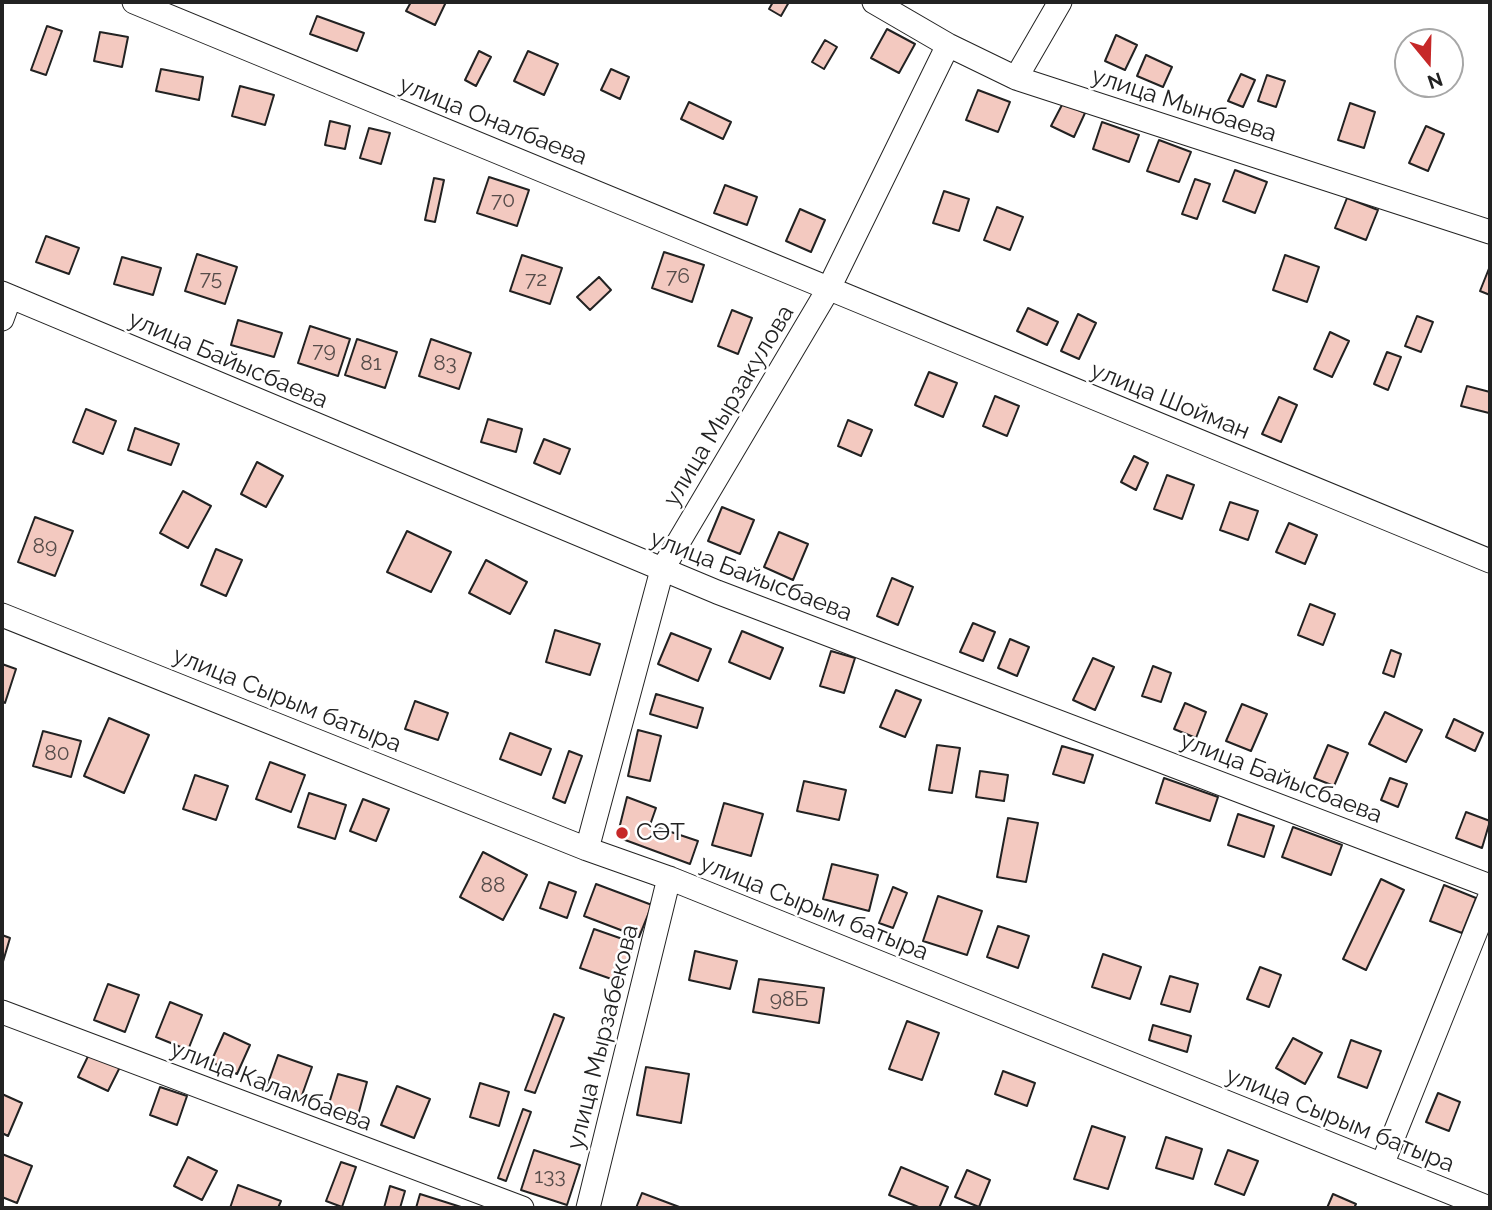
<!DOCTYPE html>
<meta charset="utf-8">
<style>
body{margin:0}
#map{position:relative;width:1492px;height:1210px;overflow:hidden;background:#fff;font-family:Raleway,sans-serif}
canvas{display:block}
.frame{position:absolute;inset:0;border:4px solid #222;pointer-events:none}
.north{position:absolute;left:1394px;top:28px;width:70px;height:70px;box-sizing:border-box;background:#fff;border:2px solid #a7a7a7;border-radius:50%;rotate:161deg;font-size:19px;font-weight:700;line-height:28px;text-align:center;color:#222}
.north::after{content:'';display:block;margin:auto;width:24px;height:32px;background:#c62828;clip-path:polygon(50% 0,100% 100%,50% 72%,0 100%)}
</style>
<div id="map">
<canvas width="1492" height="1210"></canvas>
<div class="frame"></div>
<div class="north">N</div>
</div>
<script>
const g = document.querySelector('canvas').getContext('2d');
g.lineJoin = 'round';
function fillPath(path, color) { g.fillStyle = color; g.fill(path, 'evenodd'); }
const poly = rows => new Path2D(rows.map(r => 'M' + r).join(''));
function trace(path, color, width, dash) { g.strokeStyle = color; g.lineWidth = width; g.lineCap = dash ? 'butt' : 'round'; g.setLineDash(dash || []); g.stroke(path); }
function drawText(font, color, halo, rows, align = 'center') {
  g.font = font + ' Raleway,sans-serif'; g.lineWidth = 5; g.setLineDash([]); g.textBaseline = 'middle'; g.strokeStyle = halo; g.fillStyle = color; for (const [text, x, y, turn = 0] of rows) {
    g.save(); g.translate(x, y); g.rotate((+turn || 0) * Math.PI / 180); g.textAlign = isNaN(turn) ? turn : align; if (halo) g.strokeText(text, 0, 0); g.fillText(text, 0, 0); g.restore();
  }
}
const building = poly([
 [411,2,446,2,435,25,406,11,411,2],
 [773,2,789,2,781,16,769,9,773,2],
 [317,16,364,33,357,51,310,34,317,16],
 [47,26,62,31,46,75,31,70,47,26],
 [887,29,915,44,899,73,871,58,887,29],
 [100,32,128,37,122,67,94,61,100,32],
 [1116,35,1137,45,1125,70,1105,61,1116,35],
 [825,40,837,47,824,69,812,62,825,40],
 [479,51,491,57,476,86,465,80,479,51],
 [528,51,558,64,544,95,514,81,528,51],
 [1146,55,1172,67,1163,87,1137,76,1146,55],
 [161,69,203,77,199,100,156,91,161,69],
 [611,69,629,77,620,99,601,90,611,69],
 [1241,74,1255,80,1243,107,1228,101,1241,74],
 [1267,75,1285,81,1276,107,1258,101,1267,75],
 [240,86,274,95,265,125,232,116,240,86],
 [978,90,1010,102,998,132,966,120,978,90],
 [689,102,731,122,723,139,681,119,689,102],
 [1063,103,1085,113,1074,137,1051,126,1063,103],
 [1350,103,1375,112,1364,148,1338,140,1350,103],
 [330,121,350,126,345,149,325,145,330,121],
 [1102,122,1139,135,1129,162,1093,149,1102,122],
 [1426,126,1444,134,1428,171,1409,163,1426,126],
 [369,128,390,133,381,164,360,158,369,128],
 [1159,140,1191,152,1179,182,1147,171,1159,140],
 [1235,170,1267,182,1255,213,1223,201,1235,170],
 [489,177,529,190,517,226,477,213,489,177],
 [434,178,444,180,435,222,425,220,434,178],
 [1195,179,1210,184,1197,219,1182,214,1195,179],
 [725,185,757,197,747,225,714,213,725,185],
 [944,191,969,199,959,231,933,223,944,191],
 [1347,198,1378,210,1366,240,1335,228,1347,198],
 [997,207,1023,217,1010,250,984,240,997,207],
 [800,209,825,220,811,252,786,241,800,209],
 [46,236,79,248,69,274,36,262,46,236],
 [664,252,704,265,692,302,652,288,664,252],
 [197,254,237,267,225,304,185,291,197,254],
 [522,255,562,268,550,304,510,291,522,255],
 [1285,255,1319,267,1307,302,1273,290,1285,255],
 [122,257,161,268,153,295,114,284,122,257],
 [1490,266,1490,295,1480,291,1490,266],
 [599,277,611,290,590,310,577,297,599,277],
 [1028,308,1058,322,1047,345,1017,331,1028,308],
 [732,310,752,318,738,354,718,346,732,310],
 [1078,314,1096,323,1079,359,1061,351,1078,314],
 [1417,316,1433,322,1421,352,1405,346,1417,316],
 [238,320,282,333,274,357,231,345,238,320],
 [310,326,350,339,338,376,298,363,310,326],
 [1330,332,1349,341,1332,377,1314,369,1330,332],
 [357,339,397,352,385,388,345,375,357,339],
 [431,339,471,353,459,389,419,376,431,339],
 [1387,352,1401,357,1388,390,1374,384,1387,352],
 [929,372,957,383,943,417,915,405,929,372],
 [1467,386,1490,392,1489,413,1461,406,1467,386],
 [995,396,1019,406,1007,436,983,426,995,396],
 [1279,397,1297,405,1281,442,1262,434,1279,397],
 [86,409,116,421,103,454,73,442,86,409],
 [488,419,522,429,516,452,481,442,488,419],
 [848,420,872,430,861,456,838,446,848,420],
 [135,428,179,444,171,465,128,450,135,428],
 [544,439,570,449,560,474,534,463,544,439],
 [1134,456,1148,463,1136,490,1121,482,1134,456],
 [257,462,283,476,266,507,241,494,257,462],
 [1167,475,1194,485,1182,519,1154,509,1167,475],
 [183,491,211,506,188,548,160,533,183,491],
 [1230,502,1258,511,1248,540,1220,530,1230,502],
 [722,507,754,520,740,554,708,541,722,507],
 [35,517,73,531,55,576,18,562,35,517],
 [1289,523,1317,535,1305,564,1276,552,1289,523],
 [407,531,451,552,431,592,387,572,407,531],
 [779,532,808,544,793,580,764,567,779,532],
 [216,549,242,560,226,596,201,585,216,549],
 [486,560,527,582,510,614,469,593,486,560],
 [892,578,913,587,898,625,877,616,892,578],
 [1310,604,1335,614,1323,645,1298,635,1310,604],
 [973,623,995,632,983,661,960,652,973,623],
 [555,630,600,644,590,675,546,662,555,630],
 [742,631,783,648,770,679,729,662,742,631],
 [671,633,711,649,698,681,658,664,671,633],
 [1010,639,1029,647,1017,676,998,668,1010,639],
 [1391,650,1401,654,1394,677,1383,673,1391,650],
 [831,651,855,658,844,693,820,686,831,651],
 [1093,658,1114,667,1095,710,1073,700,1093,658],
 [2,664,16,669,5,703,2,701,2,664],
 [1153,666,1171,673,1161,702,1142,696,1153,666],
 [896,690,921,700,905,737,880,727,896,690],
 [656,694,703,708,697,728,650,714,656,694],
 [415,701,448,713,438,740,405,729,415,701],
 [1185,703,1206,712,1196,738,1174,729,1185,703],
 [1242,704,1267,714,1251,751,1226,741,1242,704],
 [1385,712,1422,730,1406,762,1369,744,1385,712],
 [109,718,149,735,124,793,84,776,109,718],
 [1454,719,1483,733,1475,751,1446,737,1454,719],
 [638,730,661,736,650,781,628,776,638,730],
 [43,731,81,741,71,777,33,766,43,731],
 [510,733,551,749,541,775,500,759,510,733],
 [937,745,960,748,952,793,929,790,937,745],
 [1328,745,1348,753,1334,786,1314,778,1328,745],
 [1062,746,1093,755,1084,783,1053,774,1062,746],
 [569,751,582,756,565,803,553,798,569,751],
 [270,762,305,775,291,812,256,799,270,762],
 [980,771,1008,775,1004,801,976,797,980,771],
 [195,775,228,786,216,820,183,809,195,775],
 [1164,778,1218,797,1210,821,1156,803,1164,778],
 [1390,778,1407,784,1398,807,1381,800,1390,778],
 [804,781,846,790,839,820,797,811,804,781],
 [309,793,346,805,335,839,298,827,309,793],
 [627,797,656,808,650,825,698,841,690,864,617,837,627,797],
 [363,799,389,809,376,841,350,831,363,799],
 [724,803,763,814,751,856,712,845,724,803],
 [1466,812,1490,821,1482,848,1456,838,1466,812],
 [1238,814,1274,826,1264,857,1228,845,1238,814],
 [1008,818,1038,823,1026,882,997,877,1008,818],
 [1293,827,1342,845,1331,875,1282,857,1293,827],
 [483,852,527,875,503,920,460,897,483,852],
 [832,864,878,875,869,911,823,899,832,864],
 [1381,879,1404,890,1366,970,1343,959,1381,879],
 [549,882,576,892,567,918,540,908,549,882],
 [596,884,652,905,639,937,584,916,596,884],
 [1444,885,1476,898,1462,933,1430,921,1444,885],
 [893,887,907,893,893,928,879,923,893,887],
 [938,896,982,911,967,955,923,941,938,896],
 [998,926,1029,936,1018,968,987,957,998,926],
 [594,929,634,943,620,982,580,968,594,929],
 [2,935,10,938,2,965,2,935],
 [695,951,737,961,730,989,689,980,695,951],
 [1103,954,1141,967,1130,999,1092,987,1103,954],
 [1260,967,1281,975,1269,1007,1247,999,1260,967],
 [1170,976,1198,984,1190,1012,1161,1004,1170,976],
 [759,979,824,988,819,1023,753,1012,759,979],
 [108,984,139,995,125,1032,94,1020,108,984],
 [170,1002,202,1015,188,1050,156,1037,170,1002],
 [554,1014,564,1018,535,1093,525,1090,554,1014],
 [907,1021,939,1033,922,1080,889,1069,907,1021],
 [1153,1025,1191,1036,1187,1052,1149,1040,1153,1025],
 [224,1033,250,1045,237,1074,211,1062,224,1033],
 [1293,1038,1322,1053,1305,1084,1276,1068,1293,1038],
 [1351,1040,1381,1051,1367,1088,1338,1077,1351,1040],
 [92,1048,122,1063,108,1091,78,1077,92,1048],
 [278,1055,312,1067,301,1098,267,1086,278,1055],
 [646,1067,689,1074,681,1123,637,1115,646,1067],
 [1003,1071,1035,1083,1027,1106,995,1094,1003,1071],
 [338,1074,367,1082,357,1119,327,1110,338,1074],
 [480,1083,509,1092,499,1126,470,1117,480,1083],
 [397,1086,430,1099,414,1138,381,1125,397,1086],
 [160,1087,187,1096,177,1125,150,1115,160,1087],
 [1438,1093,1460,1102,1449,1131,1426,1122,1438,1093],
 [2,1094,22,1103,8,1136,2,1133,2,1094],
 [523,1109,531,1112,506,1181,498,1178,523,1109],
 [1092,1126,1125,1137,1108,1189,1074,1179,1092,1126],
 [1166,1137,1202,1149,1193,1179,1156,1168,1166,1137],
 [534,1150,580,1165,567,1205,521,1190,534,1150],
 [1228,1150,1258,1161,1244,1195,1215,1184,1228,1150],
 [2,1154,32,1166,17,1203,2,1197,2,1154],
 [188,1157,217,1171,202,1200,174,1186,188,1157],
 [341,1162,356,1167,342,1207,326,1201,341,1162],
 [901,1167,948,1187,939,1208,921,1208,889,1195,901,1167],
 [967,1170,990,1180,979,1207,955,1197,967,1170],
 [238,1185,281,1201,278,1208,230,1208,238,1185],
 [390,1186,405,1191,400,1208,384,1208,390,1186],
 [642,1193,682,1208,636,1208,642,1193],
 [420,1194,461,1207,460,1208,416,1208,420,1194],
 [1333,1194,1356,1204,1354,1208,1327,1208,1333,1194]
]);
const minor = poly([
 [134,2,1490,561],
 [874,2,948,45,1016,78,1490,232],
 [1016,78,1060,2],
 [2,293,717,592,1490,886],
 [2,319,10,297],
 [2,615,587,849,669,878,1489,1208],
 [587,849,662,570,829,288,948,45],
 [2,1012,522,1208],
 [1382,1165,1490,896],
 [588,1208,669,878]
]);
const markers = [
 [622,833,7,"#c62828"]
];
const numberNames = [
 ["70",503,201],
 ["76",678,277],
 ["75",211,279],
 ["72",536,280],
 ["79",324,351],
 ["81",371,364],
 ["83",445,364],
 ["89",45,547],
 ["80",57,754],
 ["88",493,886],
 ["98Б",789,1000],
 ["133",550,1177]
];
const streetNames = [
 ["улица Мынбаева",1184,105,18],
 ["улица Оналбаева",493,121,22],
 ["улица Байысбаева",228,360,23],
 ["улица Шойман",1170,401,22],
 ["улица Мырзакулова",729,406,-59],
 ["улица Байысбаева",751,576,21],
 ["улица Сырым батыра",287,700,22],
 ["улица Байысбаева",1281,778,21],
 ["улица Сырым батыра",814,908,22],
 ["улица Мырзабекова",603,1037,-76],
 ["улица Каламбаева",271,1086,21],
 ["улица Сырым батыра",1340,1120,22]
];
const poiNames = [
 ["СƏТ",636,833]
];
fillPath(building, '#f3c9c0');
trace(building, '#222', 2);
trace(minor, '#222', 25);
trace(minor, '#fff', 23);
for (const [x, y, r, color] of markers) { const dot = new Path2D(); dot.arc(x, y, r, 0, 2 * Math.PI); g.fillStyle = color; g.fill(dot); trace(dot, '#fff', 2.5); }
drawText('21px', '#564c4a', null, numberNames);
drawText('24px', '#222', '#fff', streetNames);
drawText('24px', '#222', '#fff', poiNames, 'left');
</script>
